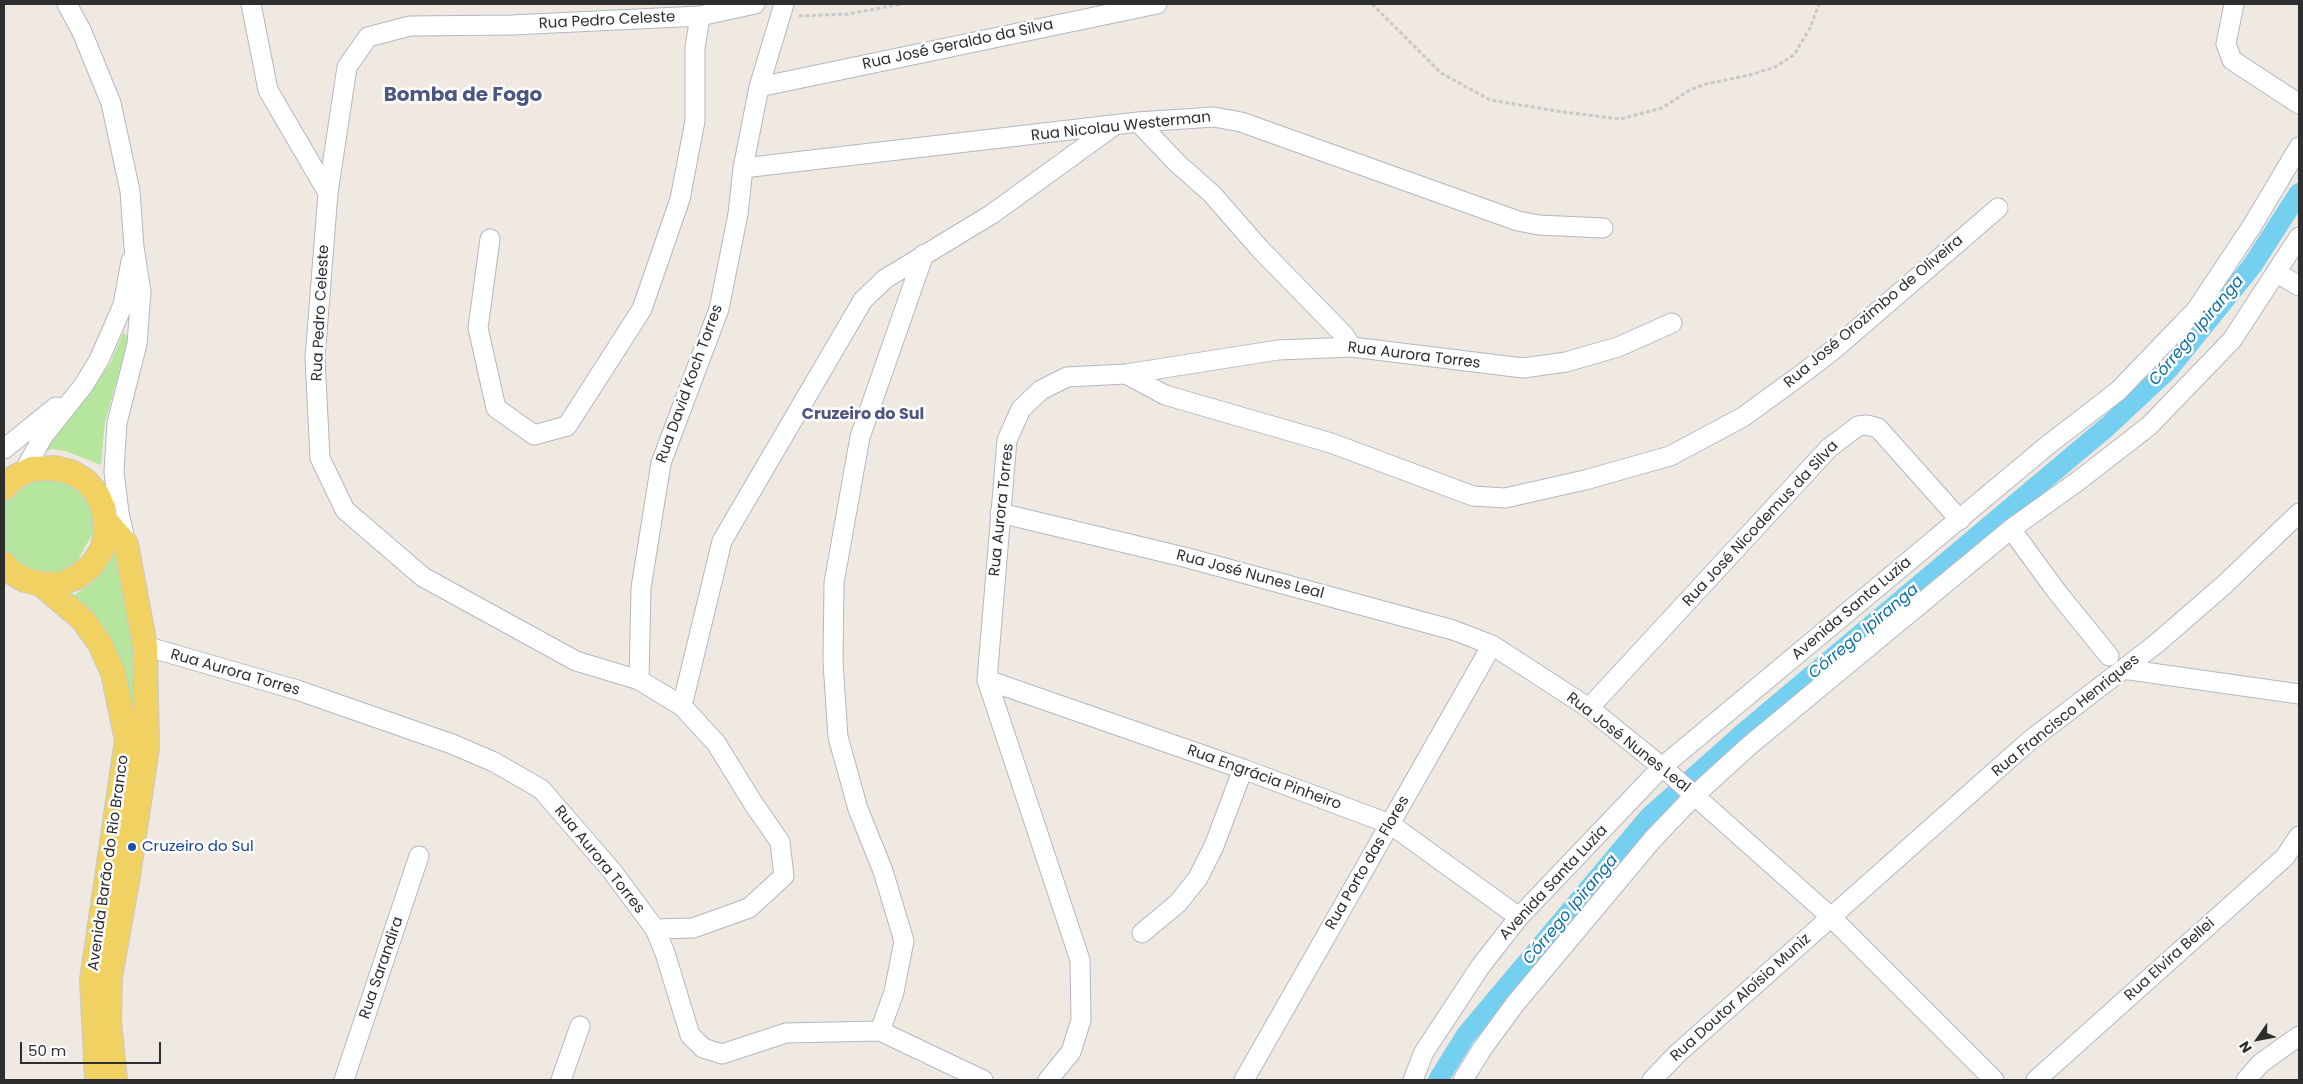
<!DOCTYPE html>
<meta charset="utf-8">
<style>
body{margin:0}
#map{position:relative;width:2303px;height:1084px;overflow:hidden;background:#efe9e1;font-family:Poppins,sans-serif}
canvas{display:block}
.frame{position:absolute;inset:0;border:5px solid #2e2e2e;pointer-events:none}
.north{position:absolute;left:2233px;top:1014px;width:50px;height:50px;-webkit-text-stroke:4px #fff;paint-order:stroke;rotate:237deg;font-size:14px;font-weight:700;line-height:20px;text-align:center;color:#2e2e2e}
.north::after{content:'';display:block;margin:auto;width:18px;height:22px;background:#2e2e2e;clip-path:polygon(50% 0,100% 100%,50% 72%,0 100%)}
.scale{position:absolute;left:20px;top:1042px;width:141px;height:22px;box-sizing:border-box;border:2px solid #2e2e2e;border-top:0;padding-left:6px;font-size:15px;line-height:18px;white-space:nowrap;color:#2e2e2e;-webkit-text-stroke:4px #fff;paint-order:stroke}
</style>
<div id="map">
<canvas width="2303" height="1084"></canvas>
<div class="frame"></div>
<div class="north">N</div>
<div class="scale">50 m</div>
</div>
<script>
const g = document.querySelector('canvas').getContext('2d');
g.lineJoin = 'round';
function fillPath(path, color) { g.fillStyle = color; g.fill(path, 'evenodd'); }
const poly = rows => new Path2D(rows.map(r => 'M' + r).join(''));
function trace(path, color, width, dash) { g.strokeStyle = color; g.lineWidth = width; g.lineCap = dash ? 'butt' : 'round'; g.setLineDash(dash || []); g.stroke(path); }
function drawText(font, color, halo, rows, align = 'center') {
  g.font = font + ' Poppins,sans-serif'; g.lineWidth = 5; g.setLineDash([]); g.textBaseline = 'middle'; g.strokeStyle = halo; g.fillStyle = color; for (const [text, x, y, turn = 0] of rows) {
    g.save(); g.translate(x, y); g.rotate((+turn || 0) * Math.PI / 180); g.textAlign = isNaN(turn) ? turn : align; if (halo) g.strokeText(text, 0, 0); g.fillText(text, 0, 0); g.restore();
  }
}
const green = poly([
 [123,333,126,334,128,340,105,422,101,465,65,451,53,449,45,451,110,364],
 [49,476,78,487,89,501,93,518,93,533,76,563,61,571,42,573,29,571,13,563,4,551,4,501,6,496,20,485],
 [114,549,134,654,135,739,70,598,94,581,106,567]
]);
const canal = poly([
 [1438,1080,1466,1035,1649,817,1741,735,2108,426,2168,370,2252,266,2299,193]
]);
const path = poly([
 [1372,4,1441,73,1490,100,1563,112,1620,119,1662,108,1690,90,1706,84,1750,75,1775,67,1794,55,1810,28,1819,4],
 [799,16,848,14,902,4]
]);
const minor = poly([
 [67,4,82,32,111,103,130,191,134,247,141,292,137,344,117,423,114,472,119,513,126,544],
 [251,4,268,90,328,193],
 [2234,4,2226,44,2232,60,2299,104],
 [759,87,1157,4],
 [1138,122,1177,163,1212,194,1260,249,1344,335,1352,347],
 [743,168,1138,122,1214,117,1241,122,1518,221,1539,225,1603,228],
 [490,239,478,328,496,408,534,435,567,426,642,309,680,199,695,121,695,48,700,16],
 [2277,273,2299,286],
 [1126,374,1165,395,1331,443,1473,496,1505,498,1585,480,1670,456,1743,417,1798,377,1832,351,1998,208],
 [4,449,56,407],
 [24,471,44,435,83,386,99,360,123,305,131,261],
 [1000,513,1184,557,1453,630,1492,645,1589,708,1668,772,1831,917,1994,1080],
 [2011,529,2057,592,2109,656],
 [145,646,297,690,452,744,494,762,541,789,612,871,655,929,665,953,690,1035,703,1048,722,1054,786,1033,880,1031,983,1080],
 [2123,669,2299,694],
 [639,680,641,588,661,463,719,309,738,214,743,168,759,87,784,4],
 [987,680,1243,769,1390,824,1519,917],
 [682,706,722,541,863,300,885,279,992,214,1112,127],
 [1589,708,1829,448,1858,426,1867,425,1878,428,1960,520],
 [655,929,693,928,749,908,784,876,780,842,753,803,716,743,682,706,639,680,576,661,423,577,345,510,320,458,315,358,328,193,347,67,368,37,410,26,512,25,700,16,755,4],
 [1142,933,1178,903,1198,878,1214,846,1243,769],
 [880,1031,894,992,904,941,883,871,858,809,838,737,833,662,834,583,860,437,924,254],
 [344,1080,419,856],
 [561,1080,580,1026],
 [1048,1080,1071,1052,1081,1020,1080,960,987,680,1007,440,1021,409,1041,390,1067,377,1126,374,1278,350,1352,347,1523,368,1566,362,1618,347,1672,323],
 [1244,1080,1492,645],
 [1413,1080,1424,1052,1480,967,1519,917,1662,767,2048,445,2118,391,2196,310,2252,226,2299,147],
 [1463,1080,1482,1049,1515,1004,1653,839,1694,796,1750,745,2011,529,2078,481,2149,426,2232,340,2299,237],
 [1652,1080,1677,1054,2028,742,2156,644,2224,585,2299,513],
 [2036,1080,2285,857,2299,836],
 [2246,1080,2261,1063,2299,1036]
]);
const major = poly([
 [4,488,15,477,32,469,55,468,71,472,86,481,97,494,104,510,106,534,102,550,91,566,77,577,60,584,41,584,25,580,11,572,4,564],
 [106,521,126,544,145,646,147,748,128,876,110,977,109,1021,115,1080],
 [41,584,83,620,100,644,113,673,127,740,92,980,97,1080]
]);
const markers = [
 [132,847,5,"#1a4fb4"]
];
const streetNames = [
 ["Rua Pedro Celeste",607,21,-3],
 ["Rua José Geraldo da Silva",958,45,-12],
 ["Rua Nicolau Westerman",1121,127,-6],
 ["Rua José Orozimbo de Oliveira",1874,312,-40],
 ["Rua Pedro Celeste",321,313,-87],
 ["Rua Aurora Torres",1414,356,7],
 ["Rua David Koch Torres",690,384,-70],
 ["Rua Aurora Torres",1002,510,-84],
 ["Rua José Nicodemus da Silva",1761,524,-47],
 ["Rua José Nunes Leal",1250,575,15],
 ["Avenida Santa Luzia",1852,609,-40],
 ["Rua Aurora Torres",235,673,16],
 ["Rua Francisco Henriques",2066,716,-39],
 ["Rua José Nunes Leal",1628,743,38],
 ["Rua Engrácia Pinheiro",1264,778,20],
 ["Rua Aurora Torres",599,860,51],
 ["Avenida Barão do Rio Branco",109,863,-82],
 ["Rua Porto das Flores",1368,863,-60],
 ["Avenida Santa Luzia",1554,883,-47],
 ["Rua Elvira Bellei",2170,960,-42],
 ["Rua Sarandira",382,968,-71],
 ["Rua Doutor Aloísio Muniz",1741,998,-42]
];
const transitNames = [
 ["Cruzeiro do Sul",142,847]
];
const waterNames = [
 ["Córrego Ipiranga",2197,331,-50],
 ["Córrego Ipiranga",1864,632,-40],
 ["Córrego Ipiranga",1571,910,-50]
];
const neighbourhoodNames = [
 ["Cruzeiro do Sul",863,415]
];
const districtNames = [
 ["Bomba de Fogo",463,96]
];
fillPath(green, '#b6e59e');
trace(canal, '#75cff0', 20);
trace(minor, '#b4b7c1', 21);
trace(major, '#c9c9c9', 26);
trace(path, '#c9c9c9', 3, [4, 2.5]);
trace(minor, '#fff', 19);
trace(major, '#f2d163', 24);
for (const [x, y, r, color] of markers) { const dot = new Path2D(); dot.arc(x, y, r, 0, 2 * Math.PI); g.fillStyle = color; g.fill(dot); trace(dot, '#fff', 2); }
drawText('15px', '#2e2e2e', '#fff', streetNames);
drawText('15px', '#164399', '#fff', transitNames, 'left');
drawText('italic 16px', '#0d6fa3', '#fff', waterNames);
drawText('bold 16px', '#4d5680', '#fff', neighbourhoodNames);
drawText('bold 20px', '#4d5680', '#fff', districtNames);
</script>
